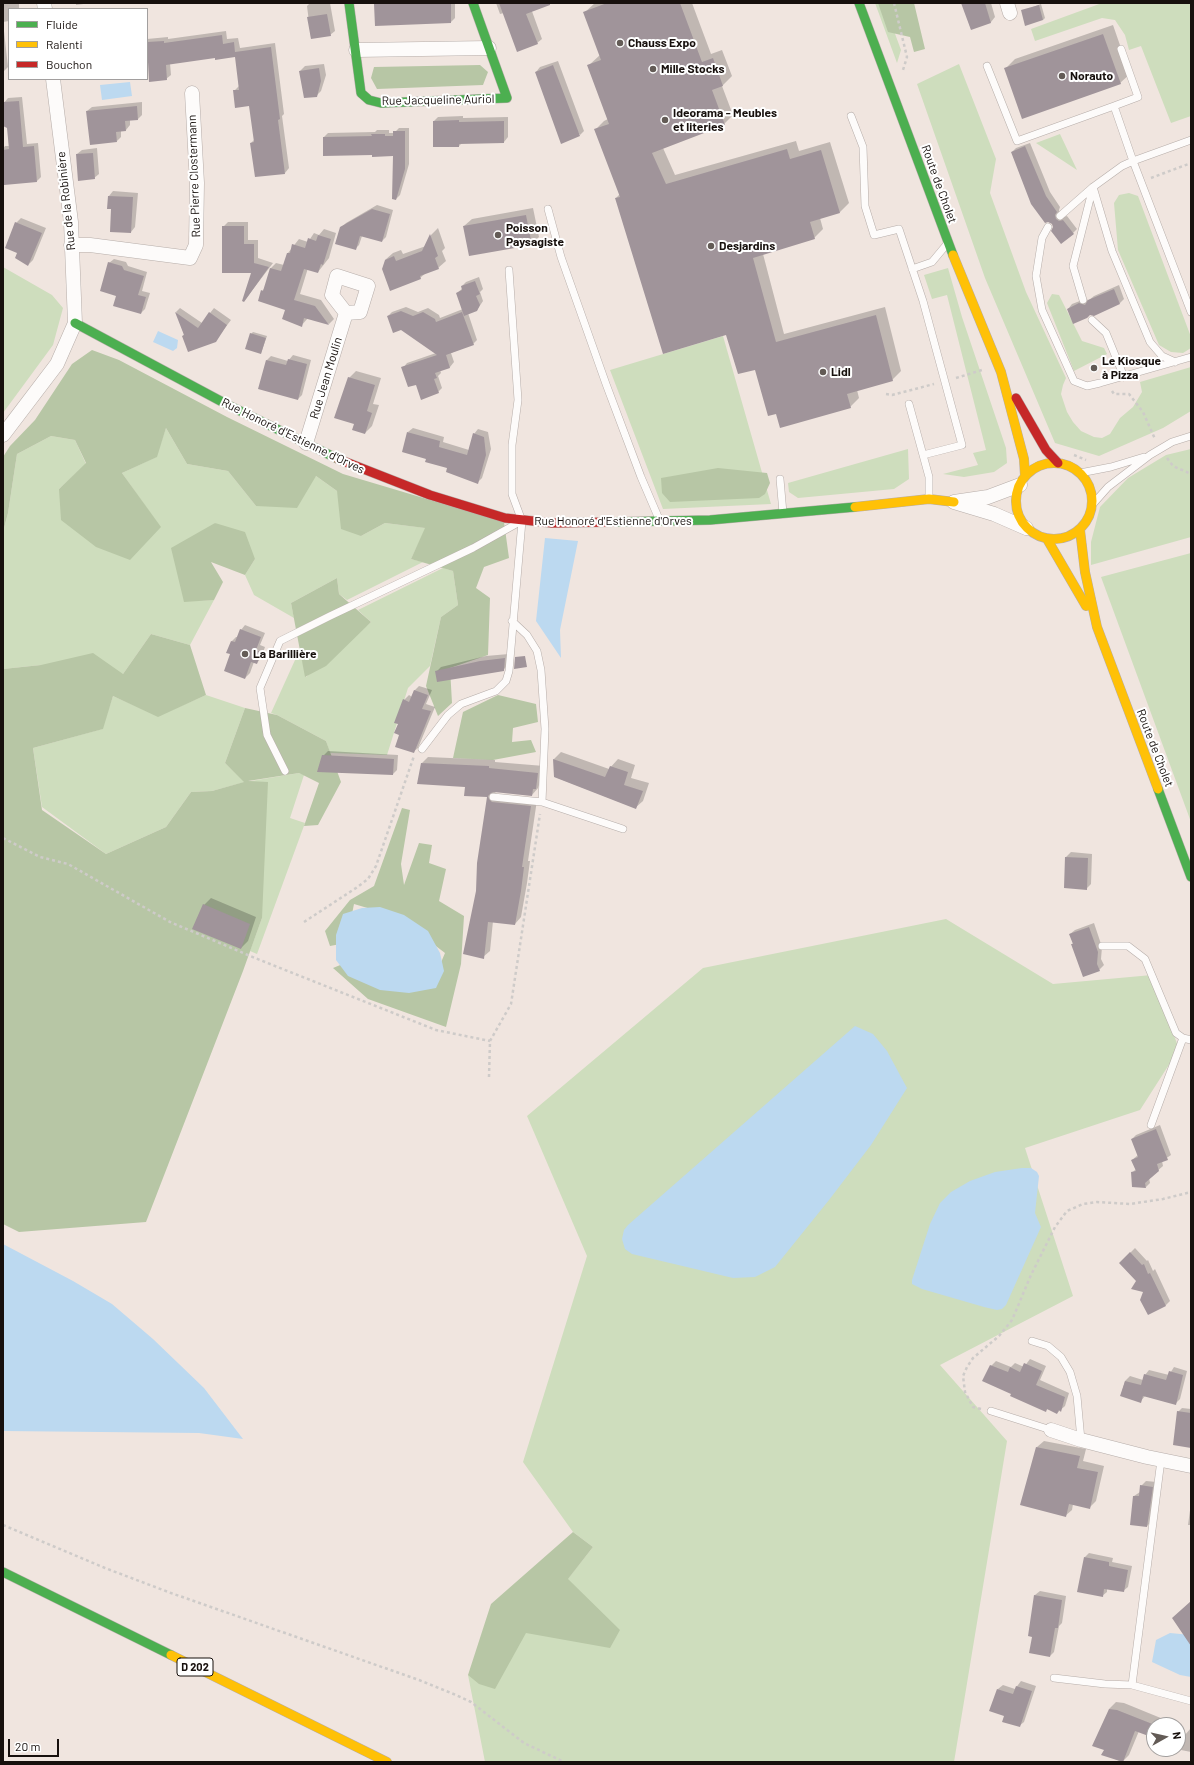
<!DOCTYPE html>
<meta charset="utf-8">
<style>
body{margin:0}
#map{position:relative;width:1194px;height:1765px;overflow:hidden;background:#f0e5df;font-family:Barlow,sans-serif}
canvas{display:block}
.frame{position:absolute;inset:0;border:4px solid #17100d;pointer-events:none}
.legend{position:absolute;left:8px;top:8px;width:140px;height:72px;box-sizing:border-box;background:#fff;border:1px solid #a29f9e;margin:0;padding:5px 7px;list-style:none;font-size:12px;color:#17100d}
.legend li{display:flex;align-items:center;gap:8px;height:20px}
.legend b{width:20px;border:1px solid #a29f9e}
.north{position:absolute;left:1146px;top:1717px;width:40px;height:40px;box-sizing:border-box;background:#fff;border:1px solid #a29f9e;border-radius:50%;rotate:82deg;font-size:11px;font-weight:700;line-height:16px;text-align:center;color:#17100d}
.north::after{content:'';display:block;margin:auto;width:14px;height:18px;background:#635b56;clip-path:polygon(50% 0,100% 100%,50% 72%,0 100%)}
.scale{position:absolute;left:8px;top:1739px;width:51px;height:18px;box-sizing:border-box;border:2px solid #17100d;border-top:0;padding-left:5px;font-size:12px;line-height:14px;white-space:nowrap;color:#17100d;-webkit-text-stroke:3px #fff;paint-order:stroke}
</style>
<div id="map">
<canvas width="1194" height="1765"></canvas>
<div class="frame"></div>
<ul class="legend">
<li><b style="height:5px;background:#4caf50"></b>Fluide</li>
<li><b style="height:5px;background:#ffc107"></b>Ralenti</li>
<li><b style="height:5px;background:#c62828"></b>Bouchon</li>
</ul>
<div class="north">N</div>
<div class="scale">20 m</div>
</div>
<script>
const g = document.querySelector('canvas').getContext('2d');
g.lineJoin = 'round';
function fillPath(path, color) { g.fillStyle = color; g.fill(path, 'evenodd'); }
const poly = rows => new Path2D(rows.map(r => 'M' + r).join(''));
function trace(path, color, width, dash) { g.strokeStyle = color; g.lineWidth = width; g.lineCap = dash ? 'butt' : 'round'; g.setLineDash(dash || []); g.stroke(path); }
function drawText(font, color, halo, rows, align = 'center') {
  g.font = font + ' Barlow,sans-serif'; g.lineWidth = 4; g.setLineDash([]); g.textBaseline = 'middle'; g.strokeStyle = halo; g.fillStyle = color; for (const [text, x, y, turn = 0] of rows) {
    g.save(); g.translate(x, y); g.rotate((+turn || 0) * Math.PI / 180); g.textAlign = isNaN(turn) ? turn : align; if (halo) g.strokeText(text, 0, 0); g.fillText(text, 0, 0); g.restore();
  }
}
const green = poly([
 [875,3,888,3,894,31,901,50,897,63],
 [1102,3,1191,3,1191,116,1171,123,1141,46,1129,50,1125,35,1115,20,1102,18,1035,41,1031,29],
 [959,64,996,159,990,193,1026,292,1066,378,1063,385,1061,394,1067,412,1073,422,1081,431,1094,437,1102,438,1110,434,1120,418,1133,407,1142,392,1140,382,1191,367,1191,411,1163,428,1099,456,1055,443,985,278,917,84],
 [1060,134,1077,170,1036,143],
 [1129,193,1138,196,1191,337,1191,348,1183,353,1171,352,1159,345,1118,250,1114,203,1119,195],
 [3,267,52,295,63,308,53,345,3,413],
 [948,268,962,317,1006,448,1007,463,994,472,964,477,943,474,978,465,973,453,986,450,947,295,932,299,924,275],
 [1052,294,1059,295,1082,341,1104,348,1107,354,1074,371,1047,303],
 [723,336,771,504,663,509,610,370],
 [166,428,187,464,228,471,256,506,316,476,337,491,361,536,385,523,426,528,411,559,423,562,347,600,339,594,337,578,291,603,294,618,254,595,245,575,255,559,215,523,184,601,214,600,190,645,151,634,123,674,41,665,3,669,3,532,8,513,17,454,51,436,75,440,86,464,59,489,160,527,122,473,156,457],
 [908,449,909,479,894,489,798,498,789,492,788,483],
 [1191,449,1191,537,1091,565,1091,542,1100,507,1128,478,1166,455],
 [1191,553,1191,822,1101,577],
 [443,568,453,571,458,605,441,617,430,666,408,688,387,755,330,753,326,741,277,715,271,713,300,649,306,677,371,622,358,610],
 [206,695,245,708,225,763,245,782,299,773,304,775,290,818,305,823,257,954,250,951,262,918,245,782,212,791,191,792,166,827,106,854,42,807,33,748,102,729,113,696,158,716],
 [946,919,1053,984,1152,975,1179,1049,1140,1110,1025,1148,1073,1296,940,1365,1007,1441,954,1762,485,1762,468,1675,525,1633,593,1547,573,1532,523,1462,587,1256,527,1116,703,968]
]);
const forest = poly([
 [878,3,914,3,925,49,914,52,910,37,888,32],
 [480,65,488,72,483,85,377,89,371,78,374,67],
 [92,350,119,360,227,417,343,474,504,522,509,558,484,567,476,588,490,598,488,655,450,668,452,703,438,716,426,686,441,617,458,605,453,571,411,559,425,528,385,523,361,536,341,529,337,491,316,476,297,508,256,506,228,471,187,464,166,428,157,457,122,473,161,527,130,560,96,547,61,520,59,489,86,463,75,440,51,436,17,454,8,513,3,532,3,457,10,446,35,420,72,364],
 [718,468,767,473,770,483,765,494,759,498,670,502,662,493,661,478],
 [215,523,245,532,255,559,245,575,211,562,223,582,214,600,184,602,171,548],
 [337,578,339,594,371,622,326,666,305,677,291,603],
 [151,634,190,645,206,695,158,717,113,696,103,729,33,748,42,810,106,854,166,827,191,792,212,791,244,782,225,763,245,708,277,715,326,741,341,782,318,825,304,826,319,783,299,773,248,781,268,782,262,918,243,971,146,1222,19,1232,3,1224,3,669,41,665,93,653,123,674],
 [498,695,536,704,538,722,513,728,512,742,531,740,536,752,493,760,453,758,463,712],
 [402,808,410,810,401,864,404,885,419,843,432,845,429,863,446,869,439,901,464,916,461,964,446,1027,368,999,333,968,350,961,431,986,445,953,398,917,354,904,351,919,351,942,330,946,325,931,350,900,374,886],
 [573,1532,593,1547,568,1579,620,1630,610,1648,526,1633,495,1689,479,1684,468,1675,491,1604]
]);
const water = poly([
 [130,82,132,96,102,100,100,85],
 [158,331,178,340,177,348,173,351,153,342],
 [545,538,578,541,560,630,561,658,536,621],
 [380,907,404,915,428,931,440,953,444,971,436,988,409,993,380,990,348,976,336,960,336,935,343,914,362,908],
 [855,1026,873,1034,887,1051,907,1088,871,1145,829,1200,775,1267,755,1277,733,1278,632,1254,625,1249,622,1239,624,1230,628,1225],
 [1022,1168,1031,1168,1037,1172,1039,1176,1035,1213,1041,1227,1006,1305,1002,1309,997,1310,984,1307,922,1289,912,1284,912,1280,930,1224,940,1203,951,1192,970,1181,995,1172],
 [3,1244,73,1281,112,1304,153,1339,204,1388,243,1439,199,1433,3,1431],
 [1170,1633,1191,1635,1191,1677,1180,1675,1152,1662,1156,1640]
]);
const shadow = poly([
 [3,3,19,3,19,9,9,9,9,21,3,22,8,67,3,72],
 [76,3,91,3,76,5],
 [310,3,330,3,335,31,330,35,311,38,307,6],
 [377,3,455,3,455,18,451,22,375,5],
 [496,3,529,3,542,39,537,43,504,13,500,14],
 [692,3,711,54,722,50,732,76,722,86,733,115,724,124,663,148,675,175,796,141,799,151,830,142,849,203,840,212,820,218,823,229,814,238,763,254,784,334,885,307,901,371,892,380,857,390,859,398,850,407,756,369,616,198,620,194,595,130,604,121,608,119,588,66,600,55,584,13,595,3],
 [962,3,991,3,995,17,991,22,971,29],
 [1041,4,1045,18,1043,20,1022,11],
 [1113,25,1130,74,1120,83,1005,69,1015,59],
 [226,31,227,39,238,38,240,48,275,43,284,114,282,116,289,168,285,173,251,143,255,139,250,105,234,91,239,86,236,56,215,57,170,63,171,75,166,79,147,59,147,39,168,37,168,39],
 [558,61,584,131,580,135,536,72,540,67],
 [324,64,326,75,321,91,316,96,300,71,305,66],
 [22,97,27,144,38,143,41,177,37,181,5,184,3,149,5,146,9,146,8,128,3,124,3,104,8,98],
 [142,102,142,115,138,119,130,120,130,125,126,130,121,130,121,137,117,141,87,111,92,107],
 [463,116,463,118,508,117,508,137,504,142,462,143,459,146,434,121,438,117],
 [399,128,409,128,409,164,400,195,396,199,394,155,373,154,324,137,328,133,375,132,377,130,389,130,389,133,394,133],
 [1030,143,1050,192,1060,207,1059,210,1060,215,1063,217,1067,216,1077,229,1073,233,1054,227,1012,152,1016,148],
 [97,148,99,174,94,178,77,154,82,150],
 [113,191,138,193,135,227,131,232,109,196],
 [377,205,393,210,386,237,382,241,362,236,359,245,355,249,341,228,346,223],
 [533,208,539,237,531,244,464,226,472,219],
 [21,218,46,228,33,260,28,265,18,252,16,223],
 [228,222,248,222,248,240,258,240,258,258,273,263,244,301,252,272,223,227],
 [438,228,445,248,442,251,446,261,438,268,427,272,420,278,385,260,393,253,401,250,403,254,426,246,431,235],
 [324,229,336,233,329,258,318,272,308,268,300,294,321,300,334,319,329,324,308,318,301,326,286,309,262,291,265,288,271,268,276,263,284,265,288,253,299,239,308,242,314,233,319,235],
 [114,259,126,262,128,266,147,272,142,291,150,293,145,309,141,313,118,295,109,263],
 [479,277,483,289,480,292,483,301,477,310,468,313,477,340,473,344,451,353,454,362,450,367,440,370,441,373,438,376,442,388,438,392,416,383,403,368,407,363,436,353,388,316,392,312,406,307,418,312,428,308,439,315,440,318,463,309,457,293,463,288,462,286,466,282],
 [1119,285,1124,299,1120,303,1068,309,1072,304,1085,299,1089,300,1094,296],
 [180,308,202,323,214,308,231,320,215,341,183,336,184,334,176,312],
 [253,332,267,336,261,353,251,334],
 [293,355,311,360,302,395,298,399,259,388,267,360,271,356,288,361],
 [356,371,381,378,373,404,379,405,372,426,365,433,355,423,349,378],
 [413,428,444,437,443,442,469,450,474,434,478,429,488,432,491,449,482,478,478,482,427,458,408,432],
 [245,625,265,633,260,645,265,647,261,658,257,663,254,662,250,673,245,678,232,654,232,641,236,637,238,637,241,630],
 [509,654,508,665,503,670,436,672,441,667,486,656],
 [419,686,432,690,426,704,435,707,418,748,413,752,400,734,399,724,404,700,409,695,412,697,414,691],
 [328,751,398,755,397,770,393,774,323,756],
 [561,752,609,769,618,759,635,765,631,778,649,783,643,801,635,808,555,777,554,759],
 [428,757,495,760,495,762,544,766,542,782,539,785,538,788,532,795,494,791,499,796,537,800,528,861,530,861,527,883,521,917,515,924,493,921,490,951,483,957,477,891,478,863,488,796,465,795,466,786,422,763],
 [1071,852,1092,854,1091,884,1086,889,1066,857],
 [211,898,256,917,248,941,241,948,204,905],
 [1094,923,1102,947,1101,959,1104,965,1099,970,1072,944,1073,943,1070,934,1075,930],
 [1160,1125,1171,1155,1162,1161,1163,1166,1149,1178,1150,1183,1146,1187,1132,1173,1136,1169,1132,1160,1138,1155,1132,1139,1136,1135],
 [1135,1248,1147,1261,1148,1260,1153,1271,1155,1269,1170,1301,1166,1305,1149,1313,1144,1291,1137,1281,1120,1263],
 [1030,1359,1046,1366,1040,1380,1069,1393,1065,1406,1057,1413,1048,1409,1046,1410,1012,1393,991,1366,996,1361,1011,1367,1015,1363,1024,1367],
 [1174,1367,1187,1371,1180,1399,1175,1404,1145,1396,1140,1402,1121,1395,1125,1381,1130,1376,1143,1380,1145,1375,1149,1370,1169,1375],
 [1182,1408,1191,1409,1191,1447,1178,1412],
 [1044,1441,1086,1449,1083,1461,1104,1466,1096,1501,1089,1508,1073,1504,1072,1510,1065,1516,1037,1447],
 [1146,1481,1157,1482,1152,1521,1147,1526,1134,1496,1140,1492,1141,1486],
 [1191,1503,1191,1525,1188,1525],
 [1089,1553,1113,1558,1112,1562,1132,1566,1128,1587,1123,1591,1107,1588,1107,1592,1102,1596,1085,1557],
 [1040,1591,1066,1596,1062,1623,1059,1626,1054,1652,1050,1656,1033,1636,1035,1595],
 [1021,1681,1036,1686,1024,1722,1019,1726,1006,1715,998,1689,1003,1685,1015,1689],
 [1116,1702,1124,1703,1173,1723,1172,1725,1154,1725,1139,1731,1129,1755,1122,1762,1103,1754,1105,1750,1109,1709],
 [1191,1728,1191,1752,1181,1750,1184,1736]
]);
const building = poly([
 [418,3,451,3,451,23,375,26,374,4],
 [499,3,550,3,550,5,526,14,538,44,517,52],
 [607,3,680,3,702,62,713,58,723,86,712,90,725,125,652,153,666,184,787,149,790,159,821,150,840,213,810,222,815,239,753,258,776,342,876,315,893,381,847,394,851,408,780,428,776,414,768,416,755,370,738,374,726,335,663,354,615,198,620,197,594,129,609,124,587,65,601,60,583,12],
 [961,3,985,3,991,23,971,30],
 [1039,5,1043,20,1025,26,1021,10],
 [327,14,331,36,311,39,307,17],
 [1103,34,1121,84,1022,119,1004,68],
 [222,35,223,44,234,42,235,52,271,47,280,119,278,120,285,174,255,177,250,143,254,142,249,106,235,108,233,90,239,90,235,57,215,60,215,58,166,65,167,80,149,82,147,42,164,41,164,43],
 [553,65,580,136,561,144,535,72],
 [319,68,321,81,317,97,304,98,299,71],
 [19,101,23,147,34,146,37,182,4,185,3,150,9,149,7,128,3,126,3,102],
 [137,106,138,120,125,121,126,131,116,132,117,142,90,145,86,111],
 [459,120,459,122,504,121,504,143,459,144,459,147,433,147,433,121],
 [393,131,405,131,405,169,396,200,392,199,393,156,372,157,372,155,323,156,323,137,372,136,371,134,385,134,385,136,393,136],
 [1025,146,1046,196,1057,212,1055,215,1056,219,1059,221,1063,220,1074,234,1061,244,1051,231,1053,227,1052,224,1048,222,1045,223,1031,204,1011,152],
 [93,153,95,179,78,181,76,154],
 [108,196,133,197,131,233,110,232,111,209,107,209],
 [372,209,390,214,382,242,360,236,356,250,335,244,340,227],
 [526,215,532,245,469,256,463,226],
 [15,222,42,233,28,266,15,258,17,253,5,248],
 [222,226,244,226,244,244,254,244,254,263,269,267,244,302,242,301,251,273,222,273],
 [430,234,438,256,435,258,439,269,420,276,421,279,390,291,382,269,385,260,394,256,396,261,422,251],
 [318,235,331,239,323,265,321,264,318,273,304,269,294,300,315,306,329,325,304,318,302,327,282,319,285,310,258,301,261,290,263,291,270,268,281,271,287,253,290,253,292,244,305,248,308,238,316,241],
 [108,262,122,266,124,270,144,276,138,295,146,297,141,314,113,306,116,296,100,291],
 [475,281,480,294,476,296,480,305,477,311,464,316,456,293,462,290,461,286],
 [1114,289,1120,304,1094,316,1090,315,1087,318,1073,324,1067,309,1079,303,1085,305,1088,300],
 [401,311,413,316,423,312,435,319,436,322,462,312,474,345,446,355,450,368,435,373,437,378,434,379,439,393,421,400,416,385,408,387,401,367,437,355,401,330,393,333,387,316],
 [175,312,198,328,209,312,227,325,216,342,188,352,182,336,184,335],
 [250,333,266,338,261,354,245,349],
 [288,359,307,364,298,400,258,389,266,360,286,365],
 [348,377,375,385,367,411,372,413,365,434,352,430,354,424,334,418],
 [407,432,440,441,439,447,467,455,473,433,484,437,486,455,478,484,446,472,447,468,425,462,426,459,402,452],
 [240,629,261,637,256,650,261,652,257,664,251,662,245,679,224,671,230,654,226,653,231,641,235,642],
 [525,656,527,667,514,669,515,657],
 [505,658,504,671,437,682,435,671,480,661],
 [414,690,428,695,422,709,431,711,414,753,395,747,399,735,394,733,398,724,394,723,403,699,409,702],
 [322,755,394,759,393,775,317,772],
 [553,759,605,777,610,766,628,772,624,785,643,791,636,809,554,777],
 [421,763,489,766,489,768,538,773,536,789,533,789,532,796,494,792,491,793,488,796,489,799,492,802,531,806,522,867,524,867,521,891,515,925,488,922,484,959,463,954,476,891,477,863,487,797,464,796,465,787,417,784],
 [1065,857,1088,858,1087,890,1064,888],
 [203,904,250,924,241,949,192,929],
 [1089,927,1098,952,1097,964,1100,971,1083,977,1071,944,1073,944,1069,934],
 [1156,1129,1168,1160,1157,1164,1159,1171,1145,1183,1146,1188,1132,1187,1131,1172,1136,1171,1131,1160,1138,1157,1131,1139],
 [1130,1252,1142,1265,1144,1264,1148,1274,1150,1273,1166,1306,1148,1315,1140,1300,1143,1292,1131,1289,1136,1281,1119,1263],
 [1024,1363,1042,1371,1036,1385,1065,1397,1061,1412,1059,1410,1057,1414,1047,1409,1046,1412,1010,1396,1011,1394,982,1381,990,1365,1008,1372,1010,1367,1020,1372],
 [1169,1371,1183,1375,1176,1405,1143,1396,1141,1403,1120,1396,1125,1381,1141,1385,1144,1374,1166,1380],
 [1177,1411,1191,1413,1191,1448,1173,1445],
 [1036,1447,1080,1456,1077,1468,1098,1472,1090,1509,1069,1504,1066,1517,1020,1505],
 [1140,1485,1153,1487,1147,1527,1130,1525,1133,1496,1139,1496],
 [1084,1557,1109,1562,1109,1566,1128,1570,1124,1592,1104,1589,1103,1597,1077,1592],
 [1034,1595,1062,1600,1058,1628,1055,1628,1050,1657,1029,1653,1032,1637,1028,1636],
 [1191,1601,1191,1646,1172,1618],
 [1016,1686,1032,1691,1020,1727,1002,1722,1004,1716,989,1711,997,1689,1013,1694],
 [1109,1709,1117,1710,1155,1725,1154,1738,1135,1731,1123,1762,1101,1755,1104,1750,1092,1746]
]);
const path = poly([
 [894,3,907,57,903,70],
 [1151,178,1191,163],
 [956,378,982,370],
 [1112,391,1114,394,1129,394,1143,412,1155,439],
 [886,394,892,395,934,384],
 [1074,455,1086,460],
 [1167,458,1173,466,1191,474],
 [3,838,40,857,68,864,170,922,255,958,436,1030,490,1041],
 [304,922,356,888,368,879,376,866,414,756],
 [489,1077,490,1041,511,1004,540,814],
 [981,1409,973,1407,965,1392,963,1376,967,1367,973,1358,999,1336,1012,1320,1031,1275,1055,1227,1067,1211,1083,1204,1097,1202,1130,1204,1163,1199,1191,1192],
 [3,1525,105,1568,171,1593,419,1680,456,1695,471,1702,524,1743,564,1762]
]);
const lane = poly([
 [987,66,1017,141,1114,106,1133,161,1122,166,1093,187,1060,216],
 [1114,106,1138,97,1121,49],
 [851,116,863,147,865,206,874,235,899,229,923,301,962,445,923,455,929,477,929,499],
 [1191,140,1133,161,1191,312],
 [1093,187,1112,251,1150,342,1162,356,1175,362],
 [548,209,561,257,606,384,641,477,659,519],
 [1048,227,1042,238,1036,276,1042,310,1074,381,1087,386,1100,383,1191,357],
 [912,269,932,262,947,244],
 [1083,300,1073,266,1093,187],
 [1092,320,1106,333,1124,377],
 [909,404,923,455],
 [1080,473,1111,467,1144,457],
 [780,479,783,513],
 [1093,504,1108,487,1150,455,1172,442,1191,436],
 [512,621,527,635,537,651,541,670,545,729,542,802,623,829],
 [422,749,448,715,461,704,496,691,506,681,509,671,522,521,512,494,512,445,518,400,509,270],
 [285,771,267,735,260,688,280,641,330,616,473,548,516,524],
 [493,797,542,802],
 [1102,946,1128,946,1145,959,1176,1033,1183,1038,1191,1040],
 [1151,1125,1183,1038],
 [1032,1341,1048,1346,1061,1357,1070,1372,1077,1396,1081,1440],
 [991,1411,1051,1430],
 [1054,1678,1105,1684,1132,1685,1191,1701],
 [1132,1685,1161,1460]
]);
const street = poly([
 [44,3,45,9],
 [1007,3,1010,13],
 [356,50,489,48],
 [71,245,90,245,190,258,196,245,197,183,192,93],
 [3,435,57,364,75,323,71,222,53,79],
 [306,443,346,313,360,312,368,286,337,276,332,295,346,313],
 [1020,485,988,497,954,502,994,514,1026,528],
 [1051,1430,1081,1440,1147,1457,1191,1466]
]);
const fast = poly([
 [349,3,361,93,369,100,381,103,507,98,473,3],
 [859,3,953,255],
 [75,323,228,405,338,459],
 [614,522,710,520,855,507],
 [1158,789,1191,877],
 [3,1572,171,1655]
]);
const slow = poly([
 [953,255,1001,372,1024,459,1025,476],
 '1016 501a38 38 0 1 1 76 0a38 38 0 1 1-76 0Z',
 [855,507,929,499,954,502],
 [1080,530,1085,572,1097,627,1158,789],
 [1047,539,1086,606],
 [171,1655,387,1762]
]);
const jam = poly([
 [1016,398,1046,450,1058,463],
 [338,459,430,495,505,518,552,523,614,522]
]);
const markers = [
 [620,43,4,"#635b56"],
 [653,69,4,"#635b56"],
 [1062,76,4,"#635b56"],
 [665,120,4,"#635b56"],
 [498,235,4,"#635b56"],
 [711,246,4,"#635b56"],
 [1094,368,4,"#635b56"],
 [823,372,4,"#635b56"],
 [245,654,4,"#635b56"]
];
const shields = [
 [195,1667,36]
];
const shieldNames = [
 ["D 202",195,1667]
];
const poiNames = [
 ["Chauss Expo",628,43],
 ["Mille Stocks",661,69],
 ["Norauto",1070,76],
 ["Ideorama - Meubles",673,113],
 ["et literies",673,127],
 ["Poisson",506,228],
 ["Paysagiste",506,242],
 ["Desjardins",719,246],
 ["Le Kiosque",1102,361],
 ["à Pizza",1102,375],
 ["Lidl",831,372],
 ["La Barillière",253,654]
];
const streetNames = [
 ["Rue Jacqueline Auriol",438,100,-1],
 ["Rue Pierre Clostermann",194,176,-92],
 ["Route de Cholet",939,184,70],
 ["Rue de la Robinière",66,201,-96],
 ["Rue Jean Moulin",326,378,-73],
 ["Rue Honoré d'Estienne d'Orves",293,436,26],
 ["Rue Honoré d'Estienne d'Orves",613,521],
 ["Route de Cholet",1155,748,69]
];
fillPath(green, '#ceddbd');
fillPath(forest, '#b7c6a5');
fillPath(water, '#bcd9f0');
fillPath(shadow, '#0003');
fillPath(building, '#a0949a');
trace(lane, '#b6ada9', 8);
trace(street, '#b6ada9', 15);
trace(fast, '#b6ada9', 10);
trace(slow, '#b6ada9', 10);
trace(jam, '#b6ada9', 10);
trace(path, '#cecbc9', 2.5, [3, 3]);
trace(lane, '#fdfbfa', 7);
trace(street, '#fdfbfa', 14);
trace(fast, '#4caf50', 9);
trace(slow, '#ffc107', 9);
trace(jam, '#c62828', 9);
for (const [x, y, r, color] of markers) { const dot = new Path2D(); dot.arc(x, y, r, 0, 2 * Math.PI); g.fillStyle = color; g.fill(dot); trace(dot, '#fff', 1.5); }
for (const [x, y, w] of shields) { const box = new Path2D(); box.roundRect(x - w / 2, y - 9, w, 18, 3); g.fillStyle = '#fff'; g.fill(box); trace(box, '#17100d', 1); }
drawText('bold 11px', '#17100d', null, shieldNames);
drawText('bold 12px', '#17100d', '#fff', poiNames, 'left');
drawText('12px', '#17100d', '#fff', streetNames);
</script>
